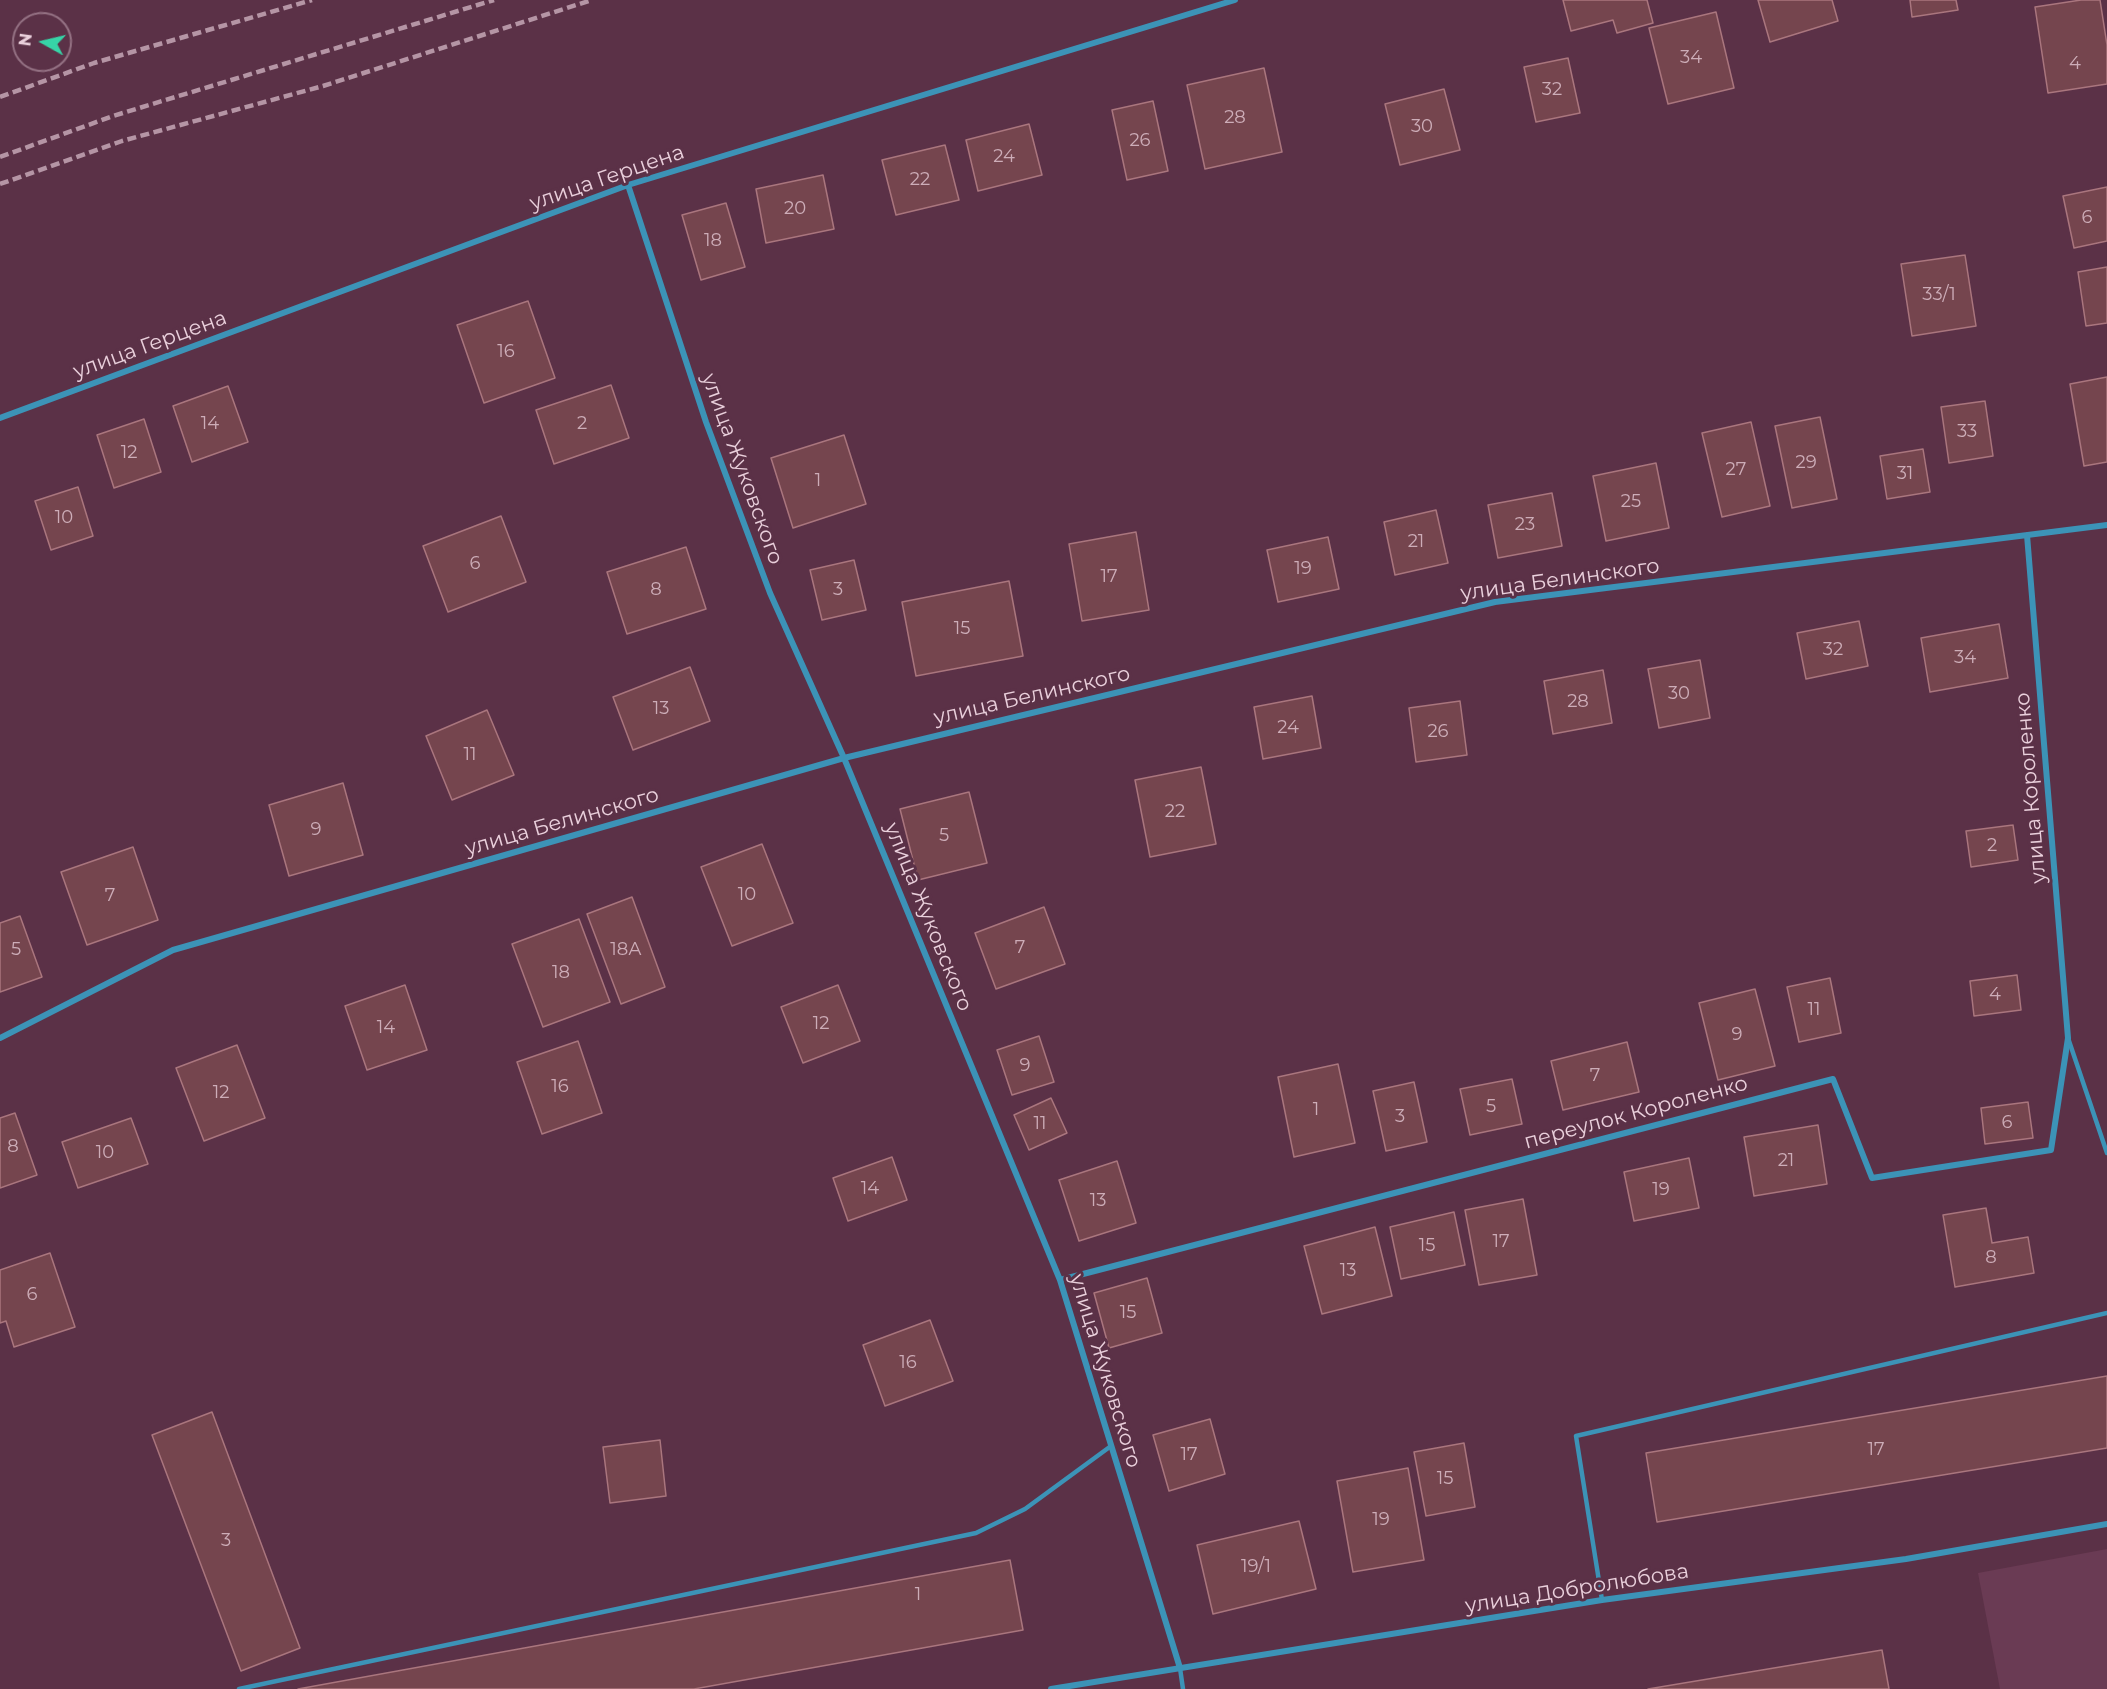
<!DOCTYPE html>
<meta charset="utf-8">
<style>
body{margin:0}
#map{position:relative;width:2107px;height:1689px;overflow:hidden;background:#5b3147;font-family:Montserrat,sans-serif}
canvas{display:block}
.north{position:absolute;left:12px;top:12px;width:60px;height:60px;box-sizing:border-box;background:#5b3147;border:2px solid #947183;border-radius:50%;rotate:278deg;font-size:16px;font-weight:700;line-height:24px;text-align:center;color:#ead0dc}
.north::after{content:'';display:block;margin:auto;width:21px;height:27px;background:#36d4a7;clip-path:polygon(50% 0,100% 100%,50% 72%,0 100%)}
</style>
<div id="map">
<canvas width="2107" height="1689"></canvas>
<div class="north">N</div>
</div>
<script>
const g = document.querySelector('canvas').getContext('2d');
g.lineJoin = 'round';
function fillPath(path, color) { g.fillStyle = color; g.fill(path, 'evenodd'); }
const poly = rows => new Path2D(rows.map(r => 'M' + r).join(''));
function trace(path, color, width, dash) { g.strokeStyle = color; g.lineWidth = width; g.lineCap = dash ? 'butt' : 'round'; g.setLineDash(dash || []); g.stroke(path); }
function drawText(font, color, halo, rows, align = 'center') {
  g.font = font + ' Montserrat,sans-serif'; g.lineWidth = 6; g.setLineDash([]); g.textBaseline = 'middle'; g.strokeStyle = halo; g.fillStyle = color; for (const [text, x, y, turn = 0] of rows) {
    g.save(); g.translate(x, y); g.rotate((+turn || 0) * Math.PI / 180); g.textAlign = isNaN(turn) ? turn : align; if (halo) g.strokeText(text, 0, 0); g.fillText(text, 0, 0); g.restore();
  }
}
const built = poly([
 [2107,1549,2107,1689,2000,1689,1978,1573]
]);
const building = poly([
 [1563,0,1647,0,1653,23,1617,33,1613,20,1571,31,1563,0],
 [1758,0,1832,0,1838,21,1770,42,1758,0],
 [1910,0,1956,0,1958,10,1912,17,1910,0],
 [2081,0,2100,0,2107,45,2107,84,2048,93,2035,7,2081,0],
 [1716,12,1734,88,1668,104,1649,28,1716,12],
 [1568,58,1580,113,1536,122,1524,67,1568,58],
 [1264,68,1282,152,1205,169,1187,85,1264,68],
 [1444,89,1460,150,1400,165,1385,104,1444,89],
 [1153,101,1168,171,1127,180,1112,110,1153,101],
 [1029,124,1042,175,978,191,966,140,1029,124],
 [945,145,959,200,896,215,882,160,945,145],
 [823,175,834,229,766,243,756,189,823,175],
 [2107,187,2107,241,2074,248,2063,196,2107,187],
 [726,203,745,267,701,280,682,215,726,203],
 [1965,255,1976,326,1912,336,1901,264,1965,255],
 [2107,267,2107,323,2086,326,2078,272,2107,267],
 [528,301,555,378,484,403,457,325,528,301],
 [2107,377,2107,462,2084,466,2070,384,2107,377],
 [611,385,629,438,554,464,536,410,611,385],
 [228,386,248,442,192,462,173,406,228,386],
 [1985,401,1993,456,1949,463,1941,407,1985,401],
 [1820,417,1837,499,1792,508,1775,426,1820,417],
 [144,419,161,472,114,488,97,435,144,419],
 [1751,422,1770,506,1722,517,1702,433,1751,422],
 [844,435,866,504,793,528,771,458,844,435],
 [1923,449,1930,492,1887,499,1880,456,1923,449],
 [1656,463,1669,528,1606,541,1593,476,1656,463],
 [78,487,93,536,51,550,35,501,78,487],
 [1552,493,1562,546,1498,558,1488,505,1552,493],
 [1436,510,1448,563,1395,575,1384,522,1436,510],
 [501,516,526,582,448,612,423,546,501,516],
 [1136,532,1149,610,1082,621,1069,544,1136,532],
 [1328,537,1339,589,1278,602,1267,550,1328,537],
 [686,547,706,609,627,634,607,572,686,547],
 [854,560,866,610,822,620,810,570,854,560],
 [1009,581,1023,656,916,676,902,602,1009,581],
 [1859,621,1868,666,1806,679,1797,633,1859,621],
 [1999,624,2008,678,1930,692,1921,638,1999,624],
 [1700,660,1710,718,1659,728,1648,669,1700,660],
 [690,667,710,721,633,750,613,697,690,667],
 [1603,670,1612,723,1553,734,1544,681,1603,670],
 [1312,696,1321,748,1263,759,1254,707,1312,696],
 [1460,701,1467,755,1416,762,1409,708,1460,701],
 [487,710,514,775,452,800,426,736,487,710],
 [1201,767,1216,844,1150,857,1135,780,1201,767],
 [343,783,363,855,289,876,269,805,343,783],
 [969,792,987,863,918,880,900,809,969,792],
 [2013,825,2018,860,1971,867,1966,831,2013,825],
 [762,844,793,923,732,946,701,867,762,844],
 [133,847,158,920,87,945,61,872,133,847],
 [632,897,665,987,621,1004,587,914,632,897],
 [1044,907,1065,964,996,989,975,933,1044,907],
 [20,916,42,977,0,992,0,923,20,916],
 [579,919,610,1002,543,1027,512,944,579,919],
 [2017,975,2021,1010,1974,1016,1970,981,2017,975],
 [1830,978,1841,1033,1799,1042,1787,987,1830,978],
 [405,985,427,1050,367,1070,345,1006,405,985],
 [838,985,860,1041,803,1063,781,1007,838,985],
 [1755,989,1775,1066,1718,1080,1699,1003,1755,989],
 [1039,1036,1054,1082,1012,1095,997,1050,1039,1036],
 [578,1041,602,1113,542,1134,517,1062,578,1041],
 [1627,1042,1639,1092,1563,1110,1551,1061,1627,1042],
 [237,1045,265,1118,204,1141,176,1068,237,1045],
 [1338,1064,1355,1143,1294,1157,1278,1077,1338,1064],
 [1512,1079,1522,1124,1470,1135,1460,1089,1512,1079],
 [1414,1082,1427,1142,1386,1151,1373,1091,1414,1082],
 [1051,1098,1067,1133,1029,1150,1014,1115,1051,1098],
 [2028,1102,2033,1138,1985,1144,1981,1108,2028,1102],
 [15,1113,37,1175,0,1188,0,1118,15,1113],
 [131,1118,148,1164,78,1188,62,1142,131,1118],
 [1818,1125,1827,1184,1754,1196,1744,1137,1818,1125],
 [892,1157,907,1200,848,1221,833,1178,892,1157],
 [1689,1158,1699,1208,1634,1221,1624,1172,1689,1158],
 [1117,1161,1136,1223,1079,1241,1059,1180,1117,1161],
 [1523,1199,1537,1275,1479,1285,1465,1210,1523,1199],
 [1986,1208,1992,1243,2028,1237,2034,1273,1955,1287,1943,1215,1986,1208],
 [1454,1212,1465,1265,1401,1279,1390,1227,1454,1212],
 [1375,1227,1392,1296,1322,1314,1304,1246,1375,1227],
 [50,1253,75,1327,14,1347,6,1321,0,1323,0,1270,50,1253],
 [1147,1278,1162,1333,1109,1348,1094,1293,1147,1278],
 [930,1320,953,1381,885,1406,863,1345,930,1320],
 [2107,1376,2107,1448,1657,1522,1646,1453,2107,1376],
 [212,1412,300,1648,241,1671,152,1435,212,1412],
 [1210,1419,1225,1474,1169,1491,1153,1435,1210,1419],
 [660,1440,666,1496,610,1503,603,1447,660,1440],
 [1464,1443,1475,1507,1426,1516,1414,1452,1464,1443],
 [1408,1468,1424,1560,1353,1572,1337,1481,1408,1468],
 [1299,1521,1316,1589,1213,1614,1197,1545,1299,1521],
 [1010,1560,1023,1630,694,1689,298,1689,1010,1560],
 [1882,1650,1889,1689,1648,1689,1882,1650]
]);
const lane = poly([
 [2068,1038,2107,1153],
 [1602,1600,1576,1436,2107,1313],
 [1180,1668,1183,1689],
 [239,1689,976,1533,1025,1509,1111,1446]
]);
const street = poly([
 [628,185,706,422,770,593,844,758,1060,1280,1180,1668],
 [0,418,628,185,1235,0],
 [0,1038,173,950,844,758,1495,602,2107,525],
 [1060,1280,1833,1079,1872,1178,2051,1150,2068,1038,2027,535],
 [1051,1689,1602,1600,1906,1559,2107,1524]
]);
const rail = poly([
 [0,97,94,63,312,0],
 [0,157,113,116,494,0],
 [0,184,122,141,323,86,592,0]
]);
const numberNames = [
 ["34",1691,58],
 ["4",2075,64],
 ["32",1552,90],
 ["28",1235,118],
 ["30",1422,127],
 ["26",1140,141],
 ["24",1004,157],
 ["22",920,180],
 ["20",795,209],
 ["6",2087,218],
 ["18",713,241],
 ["33/1",1939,295],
 ["16",506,352],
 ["14",210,424],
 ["2",582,424],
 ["33",1967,432],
 ["12",129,453],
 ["29",1806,463],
 ["27",1736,470],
 ["31",1905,474],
 ["1",818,481],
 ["25",1631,502],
 ["10",64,518],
 ["23",1525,525],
 ["21",1416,542],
 ["6",475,564],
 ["19",1303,569],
 ["17",1109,577],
 ["8",656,590],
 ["3",838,590],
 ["15",962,629],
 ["32",1833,650],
 ["34",1965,658],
 ["30",1679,694],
 ["28",1578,702],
 ["13",661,709],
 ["24",1288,728],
 ["26",1438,732],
 ["11",470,755],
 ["22",1175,812],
 ["9",316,830],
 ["5",944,836],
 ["2",1992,846],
 ["10",747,895],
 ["7",110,896],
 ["7",1020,948],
 ["5",16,950],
 ["18А",626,950],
 ["18",561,973],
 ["4",1995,995],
 ["11",1814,1010],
 ["12",821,1024],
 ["14",386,1028],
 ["9",1737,1035],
 ["9",1025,1066],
 ["7",1595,1076],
 ["16",560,1087],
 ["12",221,1093],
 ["5",1491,1107],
 ["1",1316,1110],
 ["3",1400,1117],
 ["6",2007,1123],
 ["11",1040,1124],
 ["8",13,1147],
 ["10",105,1153],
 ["21",1786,1161],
 ["14",870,1189],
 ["19",1661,1190],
 ["13",1098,1201],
 ["17",1501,1242],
 ["15",1427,1246],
 ["8",1991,1258],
 ["13",1348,1271],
 ["6",32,1295],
 ["15",1128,1313],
 ["16",908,1363],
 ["17",1876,1450],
 ["17",1189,1455],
 ["15",1445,1479],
 ["19",1381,1520],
 ["3",226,1541],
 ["19/1",1256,1567],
 ["1",918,1595]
];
const streetNames = [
 ["улица Герцена",607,178,-19],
 ["улица Герцена",150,345,-20],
 ["улица Жуковского",742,469,70],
 ["улица Белинского",1560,580,-8],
 ["улица Белинского",1032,696,-13],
 ["улица Короленко",2031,788,-95],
 ["улица Белинского",562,822,-16],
 ["улица Жуковского",928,917,68],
 ["переулок Короленко",1636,1113,-15],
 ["улица Жуковского",1105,1371,73],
 ["улица Добролюбова",1577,1589,-9]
];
fillPath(built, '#6a3b54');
fillPath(building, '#75454e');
trace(building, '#aa767e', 1.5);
trace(lane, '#3c93b7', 4.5);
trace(street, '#3c93b7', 6);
trace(rail, '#b595a5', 4.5, [9, 4.5]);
drawText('18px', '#cdadb8', null, numberNames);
drawText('21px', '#ead0dc', '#5b3147', streetNames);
</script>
